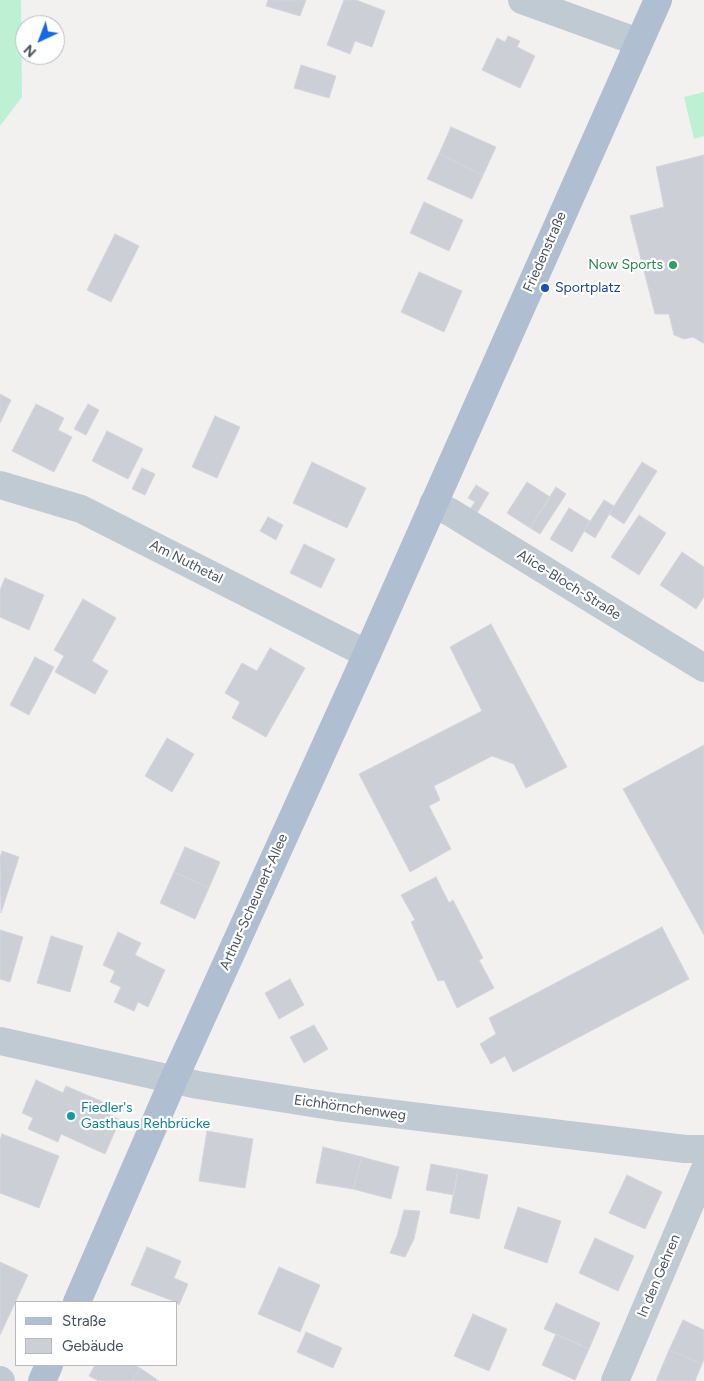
<!DOCTYPE html>
<meta charset="utf-8">
<style>
body{margin:0}
#map{position:relative;width:704px;height:1381px;overflow:hidden;background:#f3f0f0;font-family:Figtree,sans-serif}
canvas{display:block}
.legend{position:absolute;left:15px;top:1301px;width:162px;height:65px;box-sizing:border-box;background:#fff;border:1px solid #b5babf;margin:0;padding:6px 9px;list-style:none;font-size:15px;color:#47525e}
.legend li{display:flex;align-items:center;gap:10px;height:25px}
.legend b{width:25px;border:1px solid #b5babf}
.north{position:absolute;left:15px;top:15px;width:50px;height:50px;box-sizing:border-box;background:#fff;border:1px solid #b5babf;border-radius:50%;rotate:223deg;font-size:14px;font-weight:700;line-height:20px;text-align:center;color:#47525e}
.north::after{content:'';display:block;margin:auto;width:18px;height:22px;background:#1368ea;clip-path:polygon(50% 0,100% 100%,50% 72%,0 100%)}
</style>
<div id="map">
<canvas width="704" height="1381"></canvas>
<ul class="legend">
<li><b style="height:6px;background:#afbed0"></b>Straße</li>
<li><b style="height:14px;background:#cccfd5"></b>Gebäude</li>
</ul>
<div class="north">N</div>
</div>
<script>
const g = document.querySelector('canvas').getContext('2d');
g.lineJoin = 'round';
function fillPath(path, color) { g.fillStyle = color; g.fill(path, 'evenodd'); }
const poly = rows => new Path2D(rows.map(r => 'M' + r).join(''));
function trace(path, color, width, dash) { g.strokeStyle = color; g.lineWidth = width; g.lineCap = dash ? 'butt' : 'round'; g.setLineDash(dash || []); g.stroke(path); }
function drawText(font, color, halo, rows, align = 'center') {
  g.font = font + ' Figtree,sans-serif'; g.lineWidth = 4.5; g.setLineDash([]); g.textBaseline = 'middle'; g.strokeStyle = halo; g.fillStyle = color; for (const [text, x, y, turn = 0] of rows) {
    g.save(); g.translate(x, y); g.rotate((+turn || 0) * Math.PI / 180); g.textAlign = isNaN(turn) ? turn : align; if (halo) g.strokeText(text, 0, 0); g.fillText(text, 0, 0); g.restore();
  }
}
const green = poly([
 [0,0,21,0,22,97,0,126],
 [704,92,704,136,694,139,684,97]
]);
const building = poly([
 [268,0,306,0,300,16,266,6,268,0],
 [344,0,356,0,385,11,372,47,355,41,350,54,327,45,344,0],
 [508,36,520,41,517,47,535,56,520,88,482,70,497,38,505,42,508,36],
 [301,65,336,76,329,98,294,88,301,65],
 [451,127,496,147,483,175,439,154,451,127],
 [439,154,483,175,472,199,427,179,439,154],
 [704,155,704,343,703,343,693,337,684,339,674,335,669,314,655,314,630,216,664,207,656,167,704,155],
 [424,202,463,220,449,251,410,233,424,202],
 [115,234,139,246,111,302,87,290,115,234],
 [419,272,462,291,444,332,401,312,419,272],
 [0,394,11,400,0,423,0,394],
 [36,404,64,418,58,430,72,437,54,472,12,451,36,404],
 [88,404,99,410,86,435,74,429,88,404],
 [215,416,240,427,217,478,192,467,215,416],
 [107,431,143,449,128,479,92,461,107,431],
 [312,462,366,488,347,528,293,503,312,462],
 [642,462,657,471,624,524,609,514,642,462],
 [142,468,155,474,145,495,132,489,142,468],
 [527,482,550,497,530,528,507,513,527,482],
 [476,485,489,493,477,513,470,509,475,502,468,498,476,485],
 [556,487,566,494,540,534,530,528,556,487],
 [604,500,614,506,595,538,584,531,604,500],
 [569,508,590,521,572,552,550,539,569,508],
 [639,515,666,533,639,575,611,557,639,515],
 [268,517,283,525,276,540,260,531,268,517],
 [304,544,335,559,321,588,290,573,304,544],
 [682,552,704,567,704,597,696,609,660,585,682,552],
 [5,578,44,595,29,630,0,617,0,590,5,578],
 [83,599,116,618,92,661,108,671,95,694,55,672,64,656,54,650,83,599],
 [491,624,567,767,526,788,514,764,492,756,434,786,440,800,429,806,451,849,410,872,359,774,482,711,450,647,491,624],
 [270,648,305,668,266,737,232,718,240,702,225,693,242,663,257,671,270,648],
 [35,657,54,667,29,715,10,705,35,657],
 [167,738,194,754,172,792,145,776,167,738],
 [704,745,704,935,623,789,704,745],
 [185,847,220,862,209,888,174,872,185,847],
 [2,851,19,857,1,913,0,857,2,851],
 [174,872,209,888,195,919,160,903,174,872],
 [436,877,449,903,453,900,483,958,479,960,494,988,457,1008,444,980,438,981,411,922,415,920,401,895,436,877],
 [662,927,689,979,513,1072,505,1056,491,1064,480,1044,496,1034,489,1018,662,927],
 [0,930,23,937,10,982,0,979,0,930],
 [118,932,141,943,135,955,165,970,148,1007,138,1002,134,1011,114,1002,121,987,110,982,115,971,103,965,118,932],
 [51,936,83,946,70,992,37,983,51,936],
 [290,979,304,1005,279,1019,265,993,290,979],
 [314,1025,328,1049,304,1063,290,1037,314,1025],
 [36,1080,63,1093,66,1086,112,1106,109,1114,120,1120,105,1154,61,1134,58,1142,28,1129,33,1118,22,1113,36,1080],
 [207,1131,253,1139,245,1188,199,1181,207,1131],
 [2,1134,59,1156,39,1208,0,1193,0,1140,2,1134],
 [323,1147,362,1157,353,1189,316,1183,323,1147],
 [362,1157,399,1167,391,1199,353,1189,362,1157],
 [431,1164,458,1169,454,1195,426,1190,431,1164],
 [458,1169,488,1175,479,1219,450,1213,458,1169],
 [627,1175,662,1192,645,1229,609,1213,627,1175],
 [518,1207,561,1221,547,1263,504,1248,518,1207],
 [404,1210,420,1211,414,1239,405,1257,390,1253,397,1236,404,1210],
 [595,1238,634,1256,618,1291,579,1273,595,1238],
 [147,1247,181,1261,174,1278,188,1284,179,1305,176,1302,131,1285,147,1247],
 [0,1262,28,1275,0,1335,0,1262],
 [279,1267,320,1285,300,1332,258,1314,279,1267],
 [556,1303,600,1323,589,1349,544,1329,556,1303],
 [473,1314,507,1329,489,1371,454,1356,473,1314],
 [683,1320,704,1330,704,1359,702,1364,669,1350,683,1320],
 [306,1332,342,1348,333,1368,297,1352,306,1332],
 [556,1334,589,1349,575,1380,542,1365,556,1334],
 [669,1350,702,1364,695,1381,656,1381,669,1350],
 [95,1365,134,1365,140,1368,132,1381,99,1381,89,1376,95,1365],
 [140,1368,159,1381,132,1381,140,1368]
]);
const minor = poly([
 [522,0,638,42],
 [0,485,81,509,367,654],
 [433,504,450,512,704,668],
 [0,1041,198,1085,337,1107,685,1149,704,1149],
 [0,1380,1,1381],
 [615,1381,704,1171]
]);
const major = poly([
 [77,1302,174,1079,367,654,658,0],
 [42,1381,49,1365]
]);
const markers = [
 [673,265,5,"#2e9e5b"],
 [545,288,5,"#1a4fb4"],
 [71,1116,5,"#0f9aa8"]
];
const streetNames = [
 ["Friedenstraße",545,252,-66],
 ["Am Nuthetal",186,562,27],
 ["Alice-Bloch-Straße",569,585,32],
 ["Arthur-Scheunert-Allee",254,902,-66],
 ["Eichhörnchenweg",350,1108,8],
 ["In den Gehren",659,1276,-67]
];
const leisureNames = [
 ["Now Sports",663,265]
];
const transitNames = [
 ["Sportplatz",555,288]
];
const cultureNames = [
 ["Fiedler's",81,1108],
 ["Gasthaus Rehbrücke",81,1124]
];
fillPath(green, '#bef1d3');
fillPath(building, '#cccfd5');
trace(building, '#d4d6dc', 1);
trace(minor, '#c0cad2', 28);
trace(major, '#afbed0', 28);
for (const [x, y, r, color] of markers) { const dot = new Path2D(); dot.arc(x, y, r, 0, 2 * Math.PI); g.fillStyle = color; g.fill(dot); trace(dot, '#fff', 2); }
drawText('14px', '#47525e', '#fff', streetNames);
drawText('14px', '#27864d', '#fff', leisureNames, 'right');
drawText('14px', '#164399', '#fff', transitNames, 'left');
drawText('14px', '#0d838f', '#fff', cultureNames, 'left');
</script>
